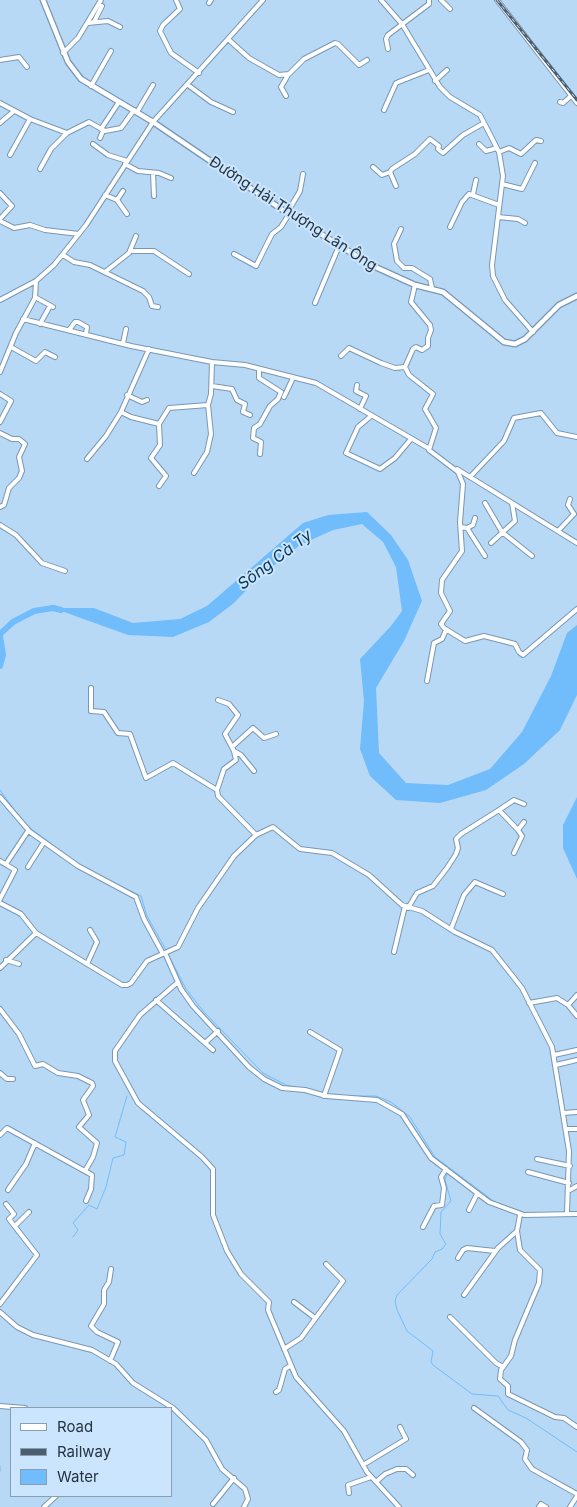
<!DOCTYPE html>
<meta charset="utf-8">
<style>
body{margin:0}
#map{position:relative;width:577px;height:1507px;overflow:hidden;background:#b8d9f6;font-family:Inter,sans-serif}
canvas{display:block}
.legend{position:absolute;left:10px;top:1407px;width:162px;height:90px;box-sizing:border-box;background:#cae5fd;border:1px solid #889eb1;margin:0;padding:6px 9px;list-style:none;font-size:15px;color:#26333e}
.legend li{display:flex;align-items:center;gap:10px;height:25px}
.legend b{width:25px;border:1px solid #889eb1}
</style>
<div id="map">
<canvas width="577" height="1507"></canvas>
<ul class="legend">
<li><b style="height:6px;background:#fff"></b>Road</li>
<li><b style="height:6px;background:#4c5e6e"></b>Railway</li>
<li><b style="height:14px;background:#71bcfb"></b>Water</li>
</ul>
</div>
<script>
const g = document.querySelector('canvas').getContext('2d');
g.lineJoin = 'round';
function fillPath(path, color) { g.fillStyle = color; g.fill(path, 'evenodd'); }
const poly = rows => new Path2D(rows.map(r => 'M' + r).join(''));
function trace(path, color, width, dash) { g.strokeStyle = color; g.lineWidth = width; g.lineCap = dash ? 'butt' : 'round'; g.setLineDash(dash || []); g.stroke(path); }
function drawText(font, color, halo, rows, align = 'center') {
  g.font = font + ' Inter,sans-serif'; g.lineWidth = 4; g.setLineDash([]); g.textBaseline = 'middle'; g.strokeStyle = halo; g.fillStyle = color; for (const [text, x, y, turn = 0] of rows) {
    g.save(); g.translate(x, y); g.rotate((+turn || 0) * Math.PI / 180); g.textAlign = isNaN(turn) ? turn : align; if (halo) g.strokeText(text, 0, 0); g.fillText(text, 0, 0); g.restore();
  }
}
const water = poly([
 [367,512,391,535,408,560,422,601,404,641,376,688,379,753,406,783,448,785,490,769,522,732,551,676,567,633,577,625,577,695,560,730,524,764,486,790,440,803,396,800,370,776,360,749,364,701,360,659,391,626,402,611,396,567,383,542,362,524,333,530,300,545,258,578,234,603,209,622,173,637,128,635,53,608,94,608,133,623,180,619,207,606,303,523,328,515],
 [577,797,577,879,563,848,563,825]
]);
const stream = poly([
 [0,790,20,818],
 [26,825,83,867],
 [98,875,141,896,147,916,166,950],
 [168,954,186,989,204,1012,263,1073,286,1085,314,1091],
 [352,1096,376,1096,391,1102,410,1117,435,1157,495,1202],
 [447,1174,445,1180,451,1201,441,1212,440,1234,446,1244,442,1249,435,1252,432,1259,397,1295,395,1301,397,1310,407,1331,433,1351,431,1362,433,1365,472,1394,498,1396,508,1410,526,1418,577,1452],
 [501,1204,525,1213],
 [73,1237,78,1230,73,1223,89,1205,97,1209,106,1187,113,1158,124,1155,126,1142,115,1137,127,1096],
 [0,1466,0,1471]
]);
const river = poly([
 [0,634,13,622,34,611,53,608,61,610],
 [0,636,3,655,0,666]
]);
const minor = poly([
 [176,0,180,9,163,25,160,31,171,53,199,73],
 [381,0,402,24,440,87,450,97,480,115,499,152,503,176,492,265,493,276,505,300,533,332],
 [441,0,450,9],
 [497,0,577,103],
 [209,3,211,0],
 [94,22,102,6],
 [88,23,108,21,120,27],
 [229,40,249,58,279,75,289,74,304,59,335,43,338,44,359,65,367,60],
 [388,49,386,39,388,35,429,4,429,0],
 [63,53,78,38,101,0],
 [0,60,19,57,27,67],
 [435,81,447,70],
 [188,85,211,102,233,112],
 [91,86,111,51],
 [286,96,281,87,288,75],
 [560,102,563,103,571,96],
 [0,103,30,119,67,133,89,122,105,131,121,128,134,110],
 [384,110,396,83,429,70],
 [137,112,153,85],
 [0,123,14,111],
 [101,129,119,102],
 [100,138,103,131],
 [93,144,108,155,127,161],
 [479,144,486,151,497,148],
 [499,152,509,148,521,154,536,140,541,141],
 [10,155,30,119],
 [125,164,138,171,159,173,171,178],
 [373,167,382,175,390,172],
 [40,169,51,149,67,133],
 [153,173,154,196],
 [502,184,522,189,535,163],
 [396,186,390,172,392,169,415,154,430,139,439,146,438,149,443,153,463,135,484,123],
 [0,193,12,206,0,219],
 [473,194,476,180],
 [105,195,117,200,127,214],
 [117,200,123,191],
 [287,213,300,191,303,174],
 [498,217,518,219,525,223],
 [0,221,14,228,30,225,45,230,79,234],
 [450,227,462,202,469,194,499,205],
 [401,229,394,244,397,261,404,268,412,268,430,279,432,288],
 [130,251,154,251,189,274],
 [234,254,256,266,272,234,281,227,289,214],
 [63,255,74,262,90,265,143,291,149,297,152,306,158,307],
 [105,272,129,253,136,236],
 [415,285,411,302,430,325,431,330,428,338,428,346,422,350,416,347,413,349,405,367,409,375,433,394,425,409,436,428,429,450,458,472,463,484,460,522,462,551,442,580,441,593,450,611,441,624,444,628,465,641,484,636,515,644,519,652,523,655,577,609],
 [35,297,53,307],
 [0,300,36,281,54,265,86,225,153,122,263,0],
 [315,303,339,246],
 [23,319,131,346,212,362,245,365,316,383,428,448],
 [40,324,50,306],
 [69,330,75,322,78,322,87,327,86,334],
 [123,343,126,329],
 [11,347,36,361,45,352,55,357],
 [341,356,349,348,381,363,395,368,405,367],
 [259,370,259,378,281,392,278,399,270,406,260,424,254,428,253,438,261,442,260,454],
 [0,372,16,333,35,298,36,281],
 [357,385,356,391,366,396,360,409],
 [212,386,232,389,237,400,245,404,243,412,250,415],
 [0,394,11,401,0,422],
 [127,395,142,402,147,400],
 [284,397,293,378],
 [121,412,131,417,159,424,169,408,208,405],
 [371,416,358,427,346,453,380,469,395,458,411,439],
 [159,424,160,445,151,458,166,476,159,486],
 [0,433,12,439,19,439,25,444,19,457,22,471,19,478,9,488,4,505,0,507],
 [87,459,106,436,121,412,149,349],
 [457,469,577,543],
 [194,473,207,452,211,434,208,405,211,394,212,362],
 [470,477,504,441,514,418,541,413,557,433,577,437],
 [485,503,502,532,532,556],
 [0,525,16,535,42,563,65,571],
 [461,527,467,528,485,556],
 [467,528,473,525,475,518],
 [558,531,574,514,568,505,570,499],
 [491,543,515,521,512,503],
 [427,681,434,643,442,639,446,630],
 [91,688,91,711,104,712,118,733,130,734,146,778,173,763,217,790],
 [218,700,229,704,238,715,225,734,234,751,236,760,224,769,217,790,218,796,256,835],
 [232,747,253,728,264,738,276,734],
 [234,751,241,755,254,771],
 [0,797,30,832,78,866,136,897,144,919,163,954],
 [499,810,514,800,524,804],
 [514,853,522,836,518,830],
 [6,864,28,831],
 [28,867,44,842],
 [0,899,15,870,0,861],
 [0,903,21,914,36,933,122,985,127,985,131,983,147,961,178,947,198,908,234,856,256,835,273,827,300,849,332,853,369,875,402,905,422,911,455,932,492,950,522,988,552,1047,569,1151,567,1213],
 [408,908,417,893,433,886,447,868,456,854,458,848,456,839,461,834,499,810,518,830,524,822],
 [451,929,464,895,475,882,503,894],
 [394,952,405,906],
 [165,953,181,989,193,1006,249,1067,264,1079,282,1088,305,1090,326,1096,377,1100,402,1114,431,1158,489,1202,524,1215,577,1214],
 [6,960,19,964],
 [87,964,97,942,90,930],
 [0,968,36,933],
 [178,982,140,1015,115,1051,115,1061,138,1103,202,1157,213,1169,213,1215,227,1251,241,1274,269,1302,268,1310,296,1377,344,1431,367,1472,399,1507],
 [156,1000,213,1050],
 [529,1003,557,998,568,1005,577,1016],
 [568,1005,577,995],
 [0,1009,19,1034,35,1066,43,1064,58,1073,78,1076,92,1083,93,1086,83,1100,89,1115,79,1127,97,1143,93,1157,85,1171],
 [310,1032,340,1050,324,1096],
 [205,1043,218,1031],
 [554,1055,577,1050],
 [556,1065,577,1060],
 [0,1073,7,1079,13,1079],
 [563,1113,577,1112],
 [566,1129,577,1129],
 [0,1135,7,1128,92,1175,91,1189,86,1201],
 [537,1159,570,1166],
 [528,1172,569,1183],
 [8,1190,26,1164,35,1143],
 [568,1191,577,1186],
 [469,1210,477,1194],
 [15,1226,29,1212],
 [423,1227,434,1206,442,1205,444,1188,441,1177,446,1169],
 [517,1231,520,1250,540,1270,539,1283,515,1340,511,1356,501,1370,500,1379,508,1386,508,1394,555,1417,564,1418,577,1427],
 [458,1258,463,1250,467,1248,495,1251],
 [464,1295,498,1248,517,1231,520,1215],
 [294,1302,315,1318],
 [0,1304,37,1255,9,1219,14,1214,6,1204],
 [0,1312,17,1327,33,1335,92,1350,116,1364,133,1383,173,1408,206,1440,222,1469,245,1489,248,1499,244,1507],
 [450,1317,496,1363,503,1367],
 [284,1349,301,1338,343,1281,326,1264],
 [110,1361,118,1342,97,1332,91,1326,104,1304,104,1290,109,1282,111,1269],
 [276,1392,279,1390,285,1369,290,1366],
 [0,1406,25,1408],
 [474,1408,521,1442,527,1450,525,1459,532,1469,577,1494],
 [363,1465,406,1439,400,1427],
 [376,1482,385,1474,397,1469,406,1469,413,1475],
 [349,1493,348,1485,371,1477],
 [213,1504,234,1478],
 [44,1507,56,1496],
 [539,1507,541,1504,546,1507],
 [570,1507,577,1496]
]);
const tertiary = poly([
 [43,0,68,62,81,79,153,122,287,213,371,265,415,285,443,292,504,342,515,344,525,339,559,305,577,296]
]);
const rail = poly([
 [497,0,577,100]
]);
const streetNames = [
 ["Đường Hải Thượng Lãn Ông",293,214,33]
];
const waterNames = [
 ["Sông Cà Ty",275,560,-37]
];
fillPath(water, '#71bcfb');
trace(stream, '#71bcfb', 1);
trace(river, '#71bcfb', 6);
trace(minor, '#7897b3', 6);
trace(tertiary, '#7897b3', 7);
trace(minor, '#fff', 4);
trace(tertiary, '#fff', 4.5);
trace(rail, '#4c5e6e', 3);
trace(rail, '#cae5fd', 1, [4]);
drawText('15px', '#26333e', '#cae5fd', streetNames);
drawText('italic 16px', '#083351', '#cae5fd', waterNames);
</script>
